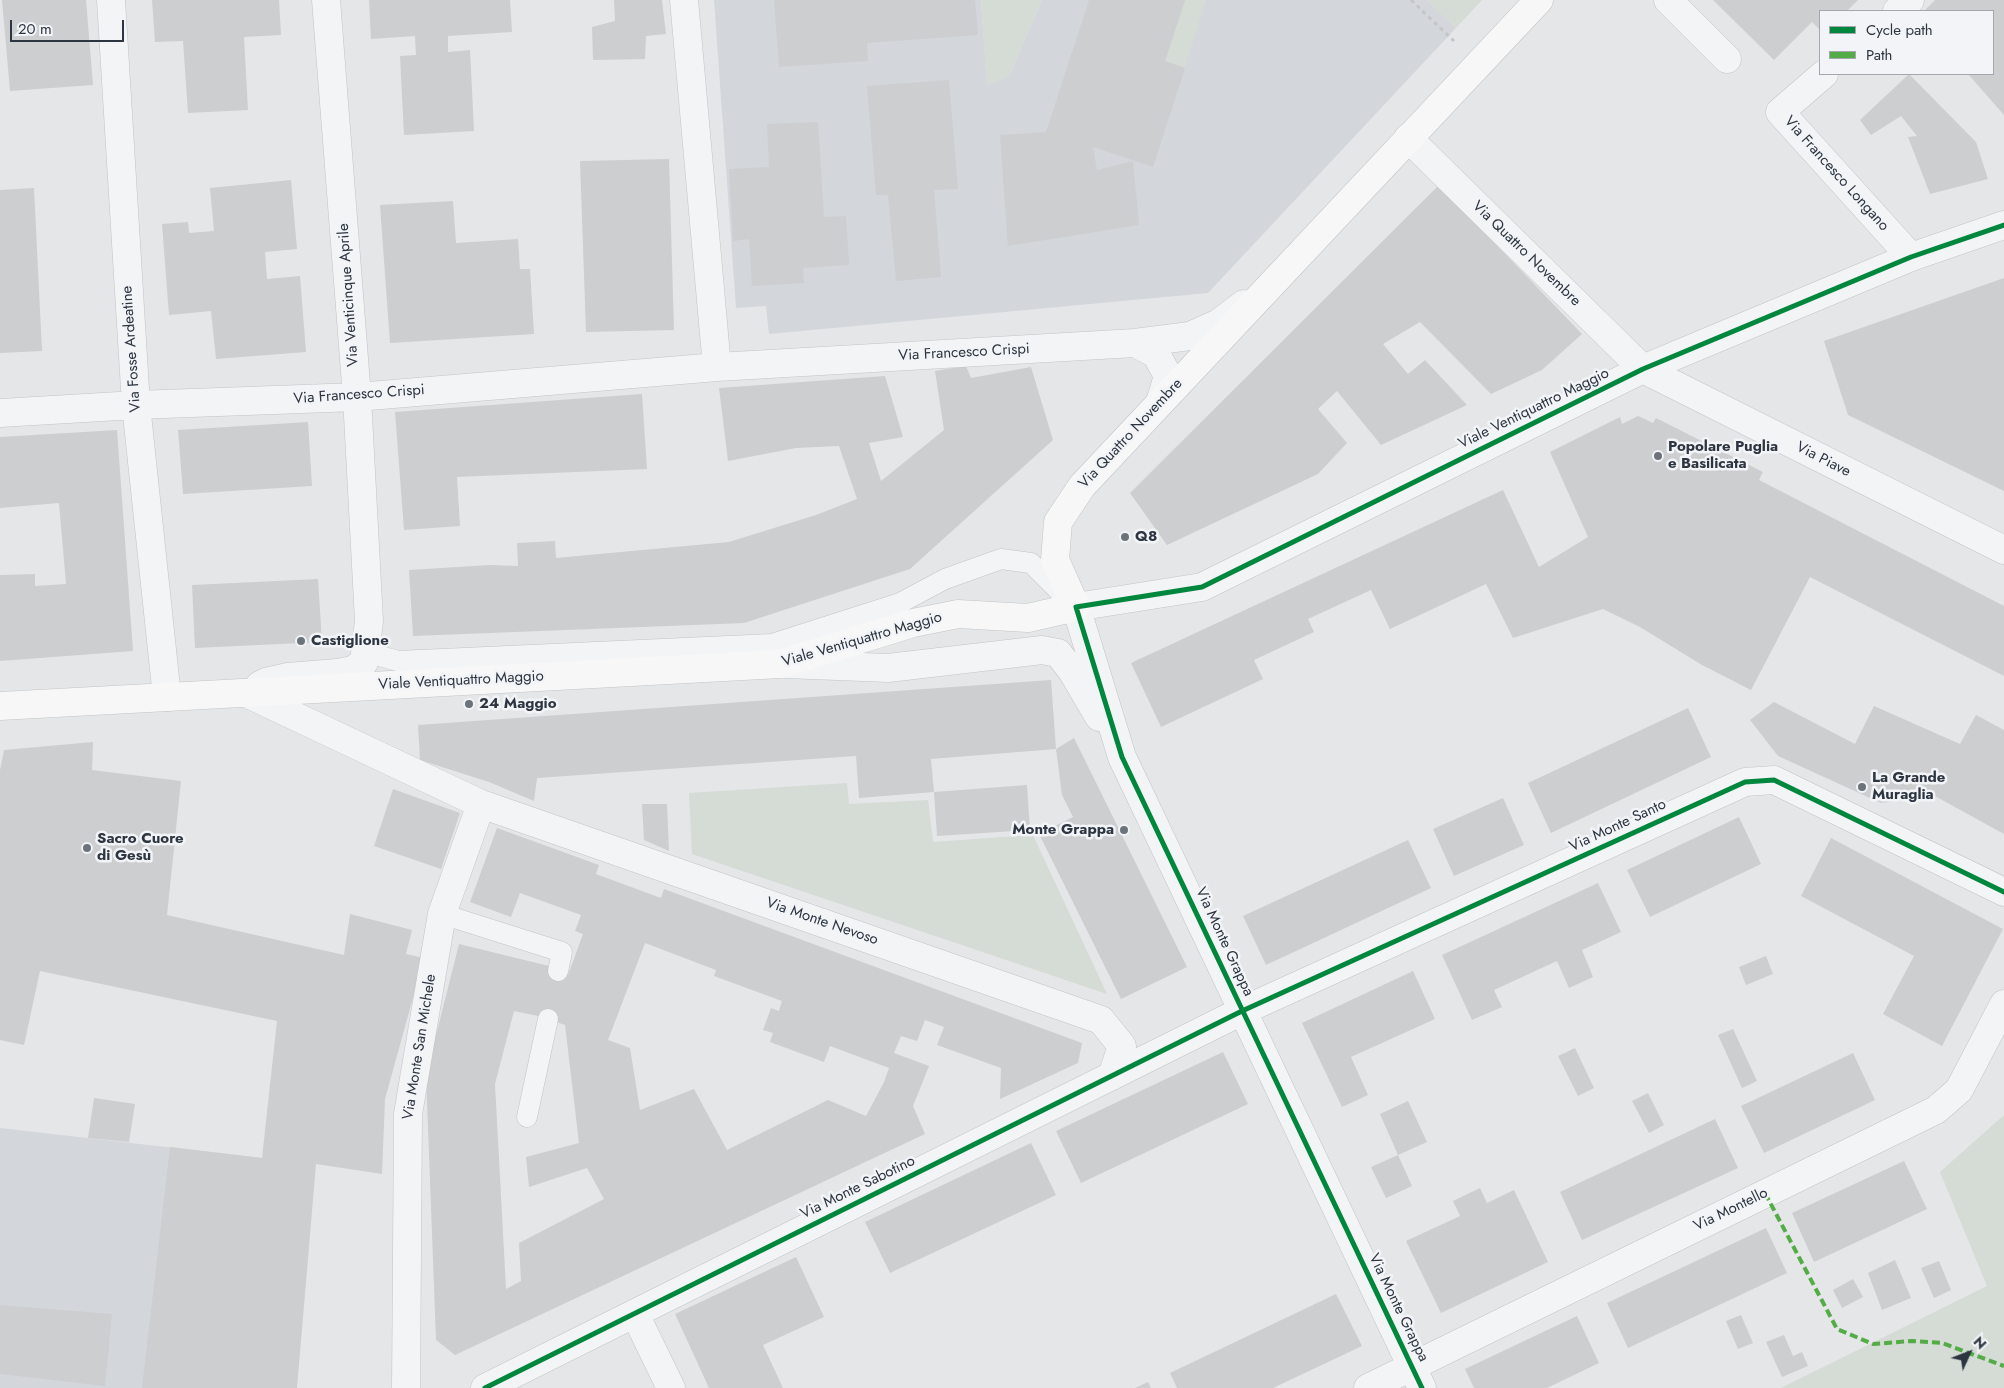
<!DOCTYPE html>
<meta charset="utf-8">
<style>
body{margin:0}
#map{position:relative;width:2004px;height:1388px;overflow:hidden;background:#e4e6e8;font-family:Jost,sans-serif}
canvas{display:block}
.legend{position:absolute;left:1819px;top:10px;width:175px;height:65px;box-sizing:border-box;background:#f2f4f7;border:1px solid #a3a8ae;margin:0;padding:6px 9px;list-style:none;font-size:15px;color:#2c3540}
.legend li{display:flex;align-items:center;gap:10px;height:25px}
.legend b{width:25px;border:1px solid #a3a8ae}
.north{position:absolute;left:1944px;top:1328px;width:50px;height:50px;-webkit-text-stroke:4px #f2f4f7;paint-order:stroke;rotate:47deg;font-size:14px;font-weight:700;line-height:20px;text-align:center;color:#2c3540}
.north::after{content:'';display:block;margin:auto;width:18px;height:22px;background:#2c3540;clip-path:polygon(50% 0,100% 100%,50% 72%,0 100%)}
.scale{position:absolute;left:10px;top:20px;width:114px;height:22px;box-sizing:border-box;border:2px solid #2c3540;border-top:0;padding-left:6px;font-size:15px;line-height:18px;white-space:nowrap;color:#2c3540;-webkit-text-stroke:4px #f2f4f7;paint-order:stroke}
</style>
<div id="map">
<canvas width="2004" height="1388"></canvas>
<ul class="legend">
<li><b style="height:6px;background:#00873e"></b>Cycle path</li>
<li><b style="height:6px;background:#54ac46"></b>Path</li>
</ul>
<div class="north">N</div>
<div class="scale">20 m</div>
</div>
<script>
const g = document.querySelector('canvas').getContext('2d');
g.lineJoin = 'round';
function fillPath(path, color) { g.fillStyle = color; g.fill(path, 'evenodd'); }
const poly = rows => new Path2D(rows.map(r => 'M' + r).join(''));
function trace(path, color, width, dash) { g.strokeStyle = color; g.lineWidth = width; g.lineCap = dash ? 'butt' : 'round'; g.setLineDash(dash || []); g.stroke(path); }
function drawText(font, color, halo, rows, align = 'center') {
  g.font = font + ' Jost,sans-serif'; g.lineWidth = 5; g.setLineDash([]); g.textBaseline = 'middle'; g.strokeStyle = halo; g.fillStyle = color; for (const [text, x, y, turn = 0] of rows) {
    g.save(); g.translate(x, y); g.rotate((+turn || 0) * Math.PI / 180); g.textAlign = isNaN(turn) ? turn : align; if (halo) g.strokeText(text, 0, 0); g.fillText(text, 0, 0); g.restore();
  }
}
const built = poly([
 [714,0,981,0,987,85,1009,76,1042,0,1427,0,1456,28,1208,293,769,334,766,306,736,308],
 [0,1128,262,1158,296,1388,0,1388]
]);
const green = poly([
 [981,0,1042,0,1009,76,987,86],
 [1185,0,1206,0,1185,68,1165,61],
 [1427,0,1482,0,1456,28],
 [847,783,849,804,928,800,933,842,1033,835,1107,994,692,854,689,793],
 [2004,1115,2004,1388,1781,1388,1987,1286,1940,1172]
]);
const building = poly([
 [2,0,86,0,93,85,10,91],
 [152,0,279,0,281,35,244,37,248,110,188,113,183,41,155,42],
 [369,0,510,0,512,32,448,36,448,52,470,50,474,131,404,135,400,56,416,55,415,36,371,39],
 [614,0,662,0,666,34,646,36,645,59,593,60,592,27,615,21],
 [774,0,975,0,978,35,867,43,868,61,779,67],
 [1089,0,1185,0,1165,61,1185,68,1153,167,1093,147,1097,170,1133,161,1139,225,1008,246,1000,135,1046,132],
 [1713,0,1858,0,1847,11,1820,11,1820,30,1812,22,1774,60],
 [1935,0,2004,0,2004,115,1968,74,1993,74,1993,11,1924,11],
 [1909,74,1976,142,1988,179,1930,194,1908,137,1917,136,1901,116,1871,135,1860,120],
 [949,80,958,189,934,190,941,277,896,281,888,195,876,195,867,86],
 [818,122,824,217,846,216,849,265,803,268,804,283,752,286,749,239,733,241,729,169,769,167,767,124],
 [669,159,674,330,586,332,580,161],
 [291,180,297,249,265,252,267,279,300,276,306,352,216,359,211,311,169,315,162,224,188,222,189,233,214,231,210,188],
 [1439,185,1582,334,1542,370,1491,394,1420,322,1383,344,1408,374,1425,360,1467,405,1381,445,1337,391,1318,409,1347,443,1318,474,1167,545,1130,493],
 [34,188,42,351,0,353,0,190],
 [453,201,456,243,518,239,520,269,530,269,534,334,390,343,380,205],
 [2004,278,2004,491,1848,415,1824,341],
 [966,366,971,378,1031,367,1053,440,910,569,744,623,413,636,409,570,490,565,518,566,517,543,555,541,556,558,729,542,816,515,857,499,839,446,796,448,728,461,719,388,885,376,903,437,869,443,881,481,944,430,935,371],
 [642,394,647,469,457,477,460,526,404,530,395,412],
 [1638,416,1653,423,1656,418,1763,472,1759,480,2004,606,2004,676,1810,577,1751,690,1702,665,1640,627,1603,609,1513,638,1486,584,1390,629,1371,590,1308,619,1314,632,1254,660,1263,679,1161,727,1131,663,1503,490,1539,567,1588,537,1550,452,1620,417,1622,424],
 [308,422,312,486,183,494,178,430],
 [117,430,133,651,0,661,0,575,35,574,35,586,66,584,59,503,0,508,0,437],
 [318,579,322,642,195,648,192,585],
 [1051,680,1056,749,931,759,934,792,859,798,856,756,537,778,534,801,489,782,420,760,418,725],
 [1774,702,1855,744,1874,706,1960,744,1976,715,2004,730,2004,834,1933,795,1881,803,1778,756,1750,720],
 [1688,708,1711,757,1551,833,1528,783],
 [1074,738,1187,967,1121,999,1039,834,1073,817,1062,795,1056,749],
 [93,742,92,770,181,781,167,915,344,955,350,914,412,930,406,954,424,958,385,1099,382,1174,316,1164,297,1388,142,1388,170,1147,262,1158,277,1021,40,971,24,1045,0,1040,0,770,4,750],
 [1027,785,1030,830,937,836,934,792],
 [393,789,460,813,441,869,374,846],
 [1503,798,1524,845,1454,876,1433,829],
 [642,804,667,804,669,851,644,840],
 [1739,817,1761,864,1650,917,1627,870],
 [497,828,599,865,596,874,661,898,664,889,1082,1043,1078,1063,1000,1099,1001,1068,937,1045,944,1027,925,1020,917,1041,901,1036,894,1053,929,1066,913,1106,925,1134,455,1355,436,1340,426,1075,459,944,549,966,568,975,583,934,575,931,581,915,520,893,511,917,470,902],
 [645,943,716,970,714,976,782,1001,779,1011,771,1008,763,1030,773,1033,770,1042,824,1062,830,1046,889,1068,884,1082,866,1116,828,1100,727,1150,694,1089,640,1110,630,1048,608,1040],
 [514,1011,538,1016,565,1025,579,1143,526,1157,529,1187,587,1168,604,1199,519,1243,521,1281,506,1289,495,1084],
 [1831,838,2003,929,1942,1046,1883,1014,1914,956,1801,896],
 [1408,840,1431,888,1266,965,1243,916],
 [1598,883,1621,932,1582,950,1593,977,1569,988,1557,961,1494,990,1502,1007,1472,1020,1442,955],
 [1766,956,1773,974,1746,985,1739,967],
 [1413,971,1435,1019,1351,1057,1368,1095,1342,1107,1302,1023],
 [1733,1029,1757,1081,1742,1088,1718,1035],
 [1575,1048,1594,1088,1578,1096,1558,1056],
 [1223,1052,1248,1104,1081,1183,1056,1131],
 [1853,1053,1875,1100,1764,1153,1741,1106],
 [1648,1093,1664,1125,1649,1133,1632,1101],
 [94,1098,135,1104,129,1142,88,1138],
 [1408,1101,1427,1142,1398,1155,1380,1114],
 [1715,1119,1738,1168,1582,1240,1560,1192],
 [1031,1143,1056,1195,890,1273,865,1222],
 [1398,1155,1412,1186,1386,1198,1371,1167],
 [1904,1161,1927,1209,1814,1262,1792,1213],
 [1480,1188,1487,1203,1514,1190,1548,1262,1441,1313,1406,1241,1460,1216,1453,1201],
 [1766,1228,1787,1273,1628,1348,1607,1303],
 [796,1257,824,1317,763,1345,783,1388,709,1388,675,1314],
 [1895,1260,1911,1298,1882,1310,1868,1273],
 [1939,1261,1951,1290,1934,1298,1921,1268],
 [1853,1279,1863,1297,1842,1308,1833,1290],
 [1336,1294,1362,1346,1273,1388,1177,1388,1170,1373],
 [0,1305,112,1314,105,1386,0,1374],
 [1741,1315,1753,1343,1738,1349,1726,1321],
 [1577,1316,1599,1363,1547,1388,1474,1388,1465,1369],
 [1784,1335,1793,1356,1802,1352,1808,1366,1782,1377,1766,1342],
 [1148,1382,1151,1388,1135,1388]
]);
const path = poly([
 [1411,0,1454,41]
]);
const lane = poly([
 [370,632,371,649,380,656,398,661,772,644,900,603,945,579,1001,559,1031,563,1069,601],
 [442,914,562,952,558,971],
 [527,1117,548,1019]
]);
const street = poly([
 [111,0,136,405,167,697],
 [684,0,717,367],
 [1668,0,1727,59],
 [1897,11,1910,0],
 [1824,74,1780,112,1911,257],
 [1408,138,1643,369,2004,550],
 [1135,343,1190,336,1219,323,1244,304],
 [0,413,136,405,357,397,717,367,1135,343,1156,354,1168,376,1160,402],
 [786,664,888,668,1042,650,1058,653,1072,671,1099,717],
 [260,685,266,682,288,677,337,673,353,670,364,662,369,621,357,397,326,0],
 [246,693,481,804,1101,1020,1122,1046,1112,1076],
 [635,1314,671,1388],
 [406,1388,408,1114,442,914,481,804],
 [485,1388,1242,1011,1745,782,1774,780,2004,892],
 [1368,1388,1936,1110,1959,1090,2004,1004],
 [1422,1388,1122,757,1076,607,1202,587,1643,369,1911,257,2004,225]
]);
const secondary = poly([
 [0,706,780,664,913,623,958,614,1028,618,1076,607,1055,560,1058,522,1082,486,1539,0]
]);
const quiet = poly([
 [1765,1193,1837,1329,1873,1344,1912,1341,1942,1343,2004,1366]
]);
const cycleway = poly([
 [485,1388,1242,1011,1745,782,1774,780,2004,892],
 [1422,1388,1122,757,1076,607,1202,587,1643,369,1911,257,2004,225]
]);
const markers = [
 [1658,456,5,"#6c737b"],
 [1125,537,5,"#6c737b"],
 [301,641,5,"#6c737b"],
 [469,704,5,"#6c737b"],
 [1862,787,5,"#6c737b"],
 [1124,830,5,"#6c737b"],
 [87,848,5,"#6c737b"]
];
const streetNames = [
 ["Via Francesco Longano",1836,174,48],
 ["Via Quattro Novembre",1526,254,44],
 ["Via Venticinque Aprile",349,295,-94],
 ["Via Fosse Ardeatine",132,349,-94],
 ["Via Francesco Crispi",964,353,-3],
 ["Via Francesco Crispi",359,395,-4],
 ["Viale Ventiquattro Maggio",1534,409,-26],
 ["Via Quattro Novembre",1131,434,-47],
 ["Via Piave",1823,460,27],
 ["Viale Ventiquattro Maggio",862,640,-16],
 ["Viale Ventiquattro Maggio",461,681,-3],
 ["Via Monte Santo",1618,826,-25],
 ["Via Monte Nevoso",822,922,19],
 ["Via Monte Grappa",1224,942,65],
 ["Via Monte San Michele",420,1047,-81],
 ["Via Monte Sabotino",858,1188,-26],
 ["Via Montello",1731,1210,-26],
 ["Via Monte Grappa",1398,1308,64]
];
const poiNames = [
 ["Popolare Puglia",1668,447],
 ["e Basilicata",1668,464],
 ["Q8",1135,537],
 ["Castiglione",311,641],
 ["24 Maggio",479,704],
 ["La Grande",1872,778],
 ["Muraglia",1872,795],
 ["Monte Grappa",1114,830,"right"],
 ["Sacro Cuore",97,839],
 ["di Gesù",97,856]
];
fillPath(built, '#d3d6db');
fillPath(green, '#d5dbd5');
fillPath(building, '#cdced0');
trace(lane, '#c2c4c6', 21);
trace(street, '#c2c4c6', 29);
trace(secondary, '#c2c4c6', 29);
trace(path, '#c4c6c8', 3, [4, 4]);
trace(lane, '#f3f4f5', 20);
trace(street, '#f3f4f5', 28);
trace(secondary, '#f7f7f7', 28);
trace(quiet, '#54ac46', 4, [8, 4]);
trace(cycleway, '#00873e', 5);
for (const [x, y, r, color] of markers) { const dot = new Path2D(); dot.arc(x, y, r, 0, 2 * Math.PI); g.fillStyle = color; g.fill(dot); trace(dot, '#f2f4f7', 2); }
drawText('15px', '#2c3540', '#f2f4f7', streetNames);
drawText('bold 15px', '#2c3540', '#f2f4f7', poiNames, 'left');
</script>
